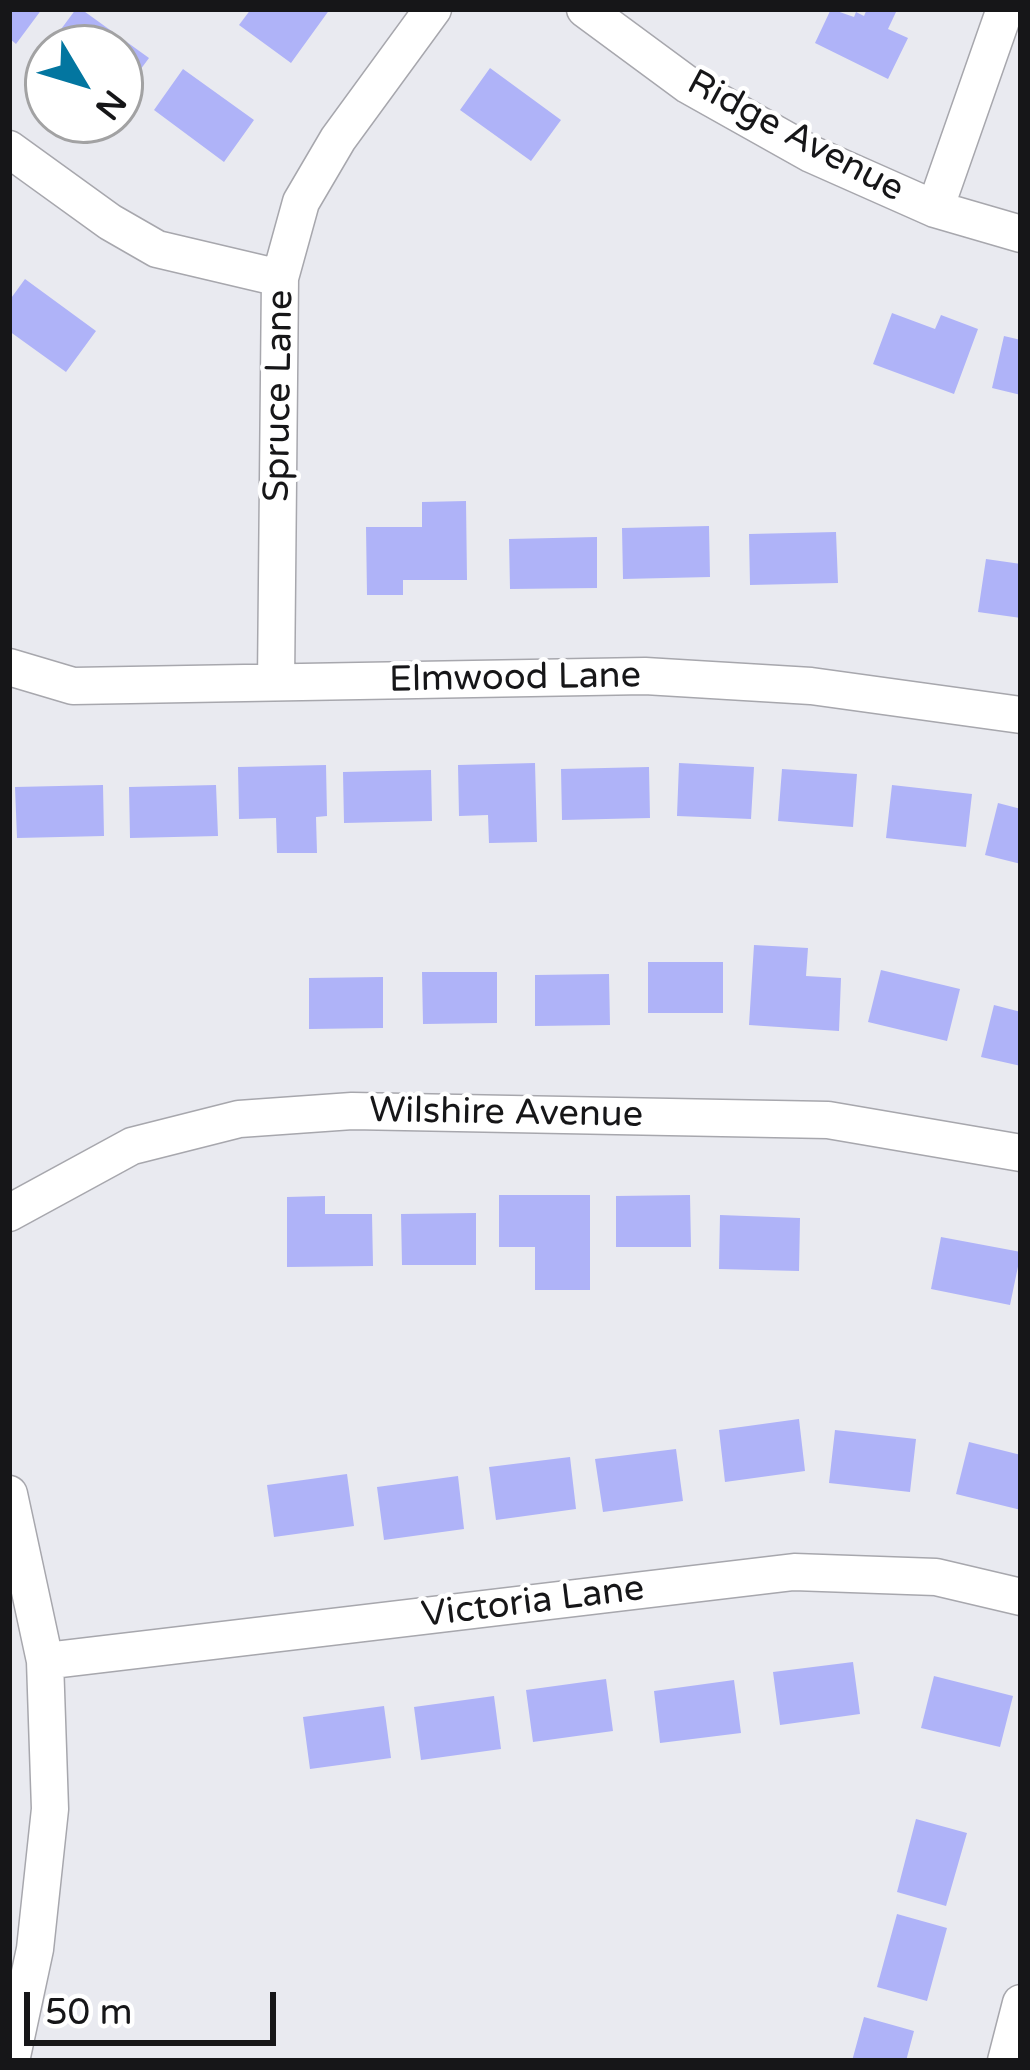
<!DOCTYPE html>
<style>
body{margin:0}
#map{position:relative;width:1030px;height:2070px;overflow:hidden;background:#e9eaf0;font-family:"Varela Round",sans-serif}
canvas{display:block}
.frame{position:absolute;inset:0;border:12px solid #161618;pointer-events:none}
.north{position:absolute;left:24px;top:24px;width:120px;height:120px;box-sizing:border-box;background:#fff;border:3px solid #a2a2a3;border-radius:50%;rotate:128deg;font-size:33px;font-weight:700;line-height:48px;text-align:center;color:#161618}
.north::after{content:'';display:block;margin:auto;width:42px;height:54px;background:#0376a0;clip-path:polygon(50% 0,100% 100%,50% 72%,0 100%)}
.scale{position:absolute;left:24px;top:1992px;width:252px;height:54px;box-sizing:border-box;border:6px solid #161618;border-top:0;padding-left:15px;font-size:36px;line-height:42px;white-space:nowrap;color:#161618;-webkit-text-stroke:9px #fff;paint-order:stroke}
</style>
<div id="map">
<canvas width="1030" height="2070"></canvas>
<div class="frame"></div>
<div class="north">N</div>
<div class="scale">50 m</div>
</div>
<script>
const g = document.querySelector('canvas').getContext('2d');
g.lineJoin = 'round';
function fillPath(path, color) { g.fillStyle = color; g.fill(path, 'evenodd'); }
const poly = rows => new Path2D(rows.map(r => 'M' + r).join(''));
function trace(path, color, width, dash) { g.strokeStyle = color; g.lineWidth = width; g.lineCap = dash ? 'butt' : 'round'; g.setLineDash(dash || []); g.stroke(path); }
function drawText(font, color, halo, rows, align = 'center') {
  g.font = font + ' "Varela Round",sans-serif'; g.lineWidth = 9; g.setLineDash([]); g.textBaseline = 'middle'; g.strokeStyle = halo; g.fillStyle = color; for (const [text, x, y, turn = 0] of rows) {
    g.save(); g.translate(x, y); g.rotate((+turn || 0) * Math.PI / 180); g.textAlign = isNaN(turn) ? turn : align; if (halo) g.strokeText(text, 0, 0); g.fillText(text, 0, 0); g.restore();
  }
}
const building = poly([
 [9,9,42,9,16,44,9,38],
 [76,9,81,9,149,58,120,97,120,48,47,48],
 [251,9,330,9,291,63,239,25],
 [831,9,854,17,856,12,864,16,867,9,896,12,888,29,908,38,888,79,815,43],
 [490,68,561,120,531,161,460,110],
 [183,69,254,120,224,162,154,110],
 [25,279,96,331,66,372,9,331,9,301],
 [892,313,935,329,941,315,978,329,954,394,873,364],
 [1004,336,1021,340,1021,395,992,388],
 [466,501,467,580,403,580,403,595,367,595,366,527,422,527,422,502],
 [709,526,710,577,623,579,622,528],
 [836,532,838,583,750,585,749,534],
 [597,537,597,588,510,589,509,539],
 [986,559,1021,564,1021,618,978,612],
 [535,763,537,842,489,843,488,815,459,816,458,765],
 [679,763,754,767,751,819,677,816],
 [326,765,327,816,316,817,317,853,277,853,276,818,239,819,238,767],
 [649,767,650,818,562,820,561,769],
 [782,769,857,774,853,827,778,821],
 [431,770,432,821,344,823,343,772],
 [103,785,104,836,17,838,15,787],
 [216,785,218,836,130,838,129,787],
 [892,785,972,794,966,847,886,838],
 [998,803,1021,809,1021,864,985,855],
 [754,945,808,948,806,976,841,978,839,1031,749,1025],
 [648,962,723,962,723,1013,648,1013],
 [881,970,960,989,947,1041,868,1022],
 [422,972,497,972,497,1023,423,1024],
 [609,974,610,1025,535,1026,535,975],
 [383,977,383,1028,309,1029,309,978],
 [994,1005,1021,1012,1021,1066,981,1057],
 [499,1195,590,1195,590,1290,535,1290,535,1247,499,1247],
 [690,1195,691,1247,616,1247,616,1196],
 [325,1196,325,1214,372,1214,373,1266,287,1267,287,1197],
 [476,1213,476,1265,402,1265,401,1214],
 [720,1215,800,1218,799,1271,719,1269],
 [941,1237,1021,1252,1010,1305,931,1289],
 [799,1419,805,1471,725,1482,719,1430],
 [835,1430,916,1439,910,1492,829,1483],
 [969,1442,1021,1455,1021,1510,956,1494],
 [676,1449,683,1501,603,1512,595,1459],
 [570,1457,576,1509,496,1520,489,1467],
 [347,1474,354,1526,274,1537,267,1485],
 [458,1476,464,1529,384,1540,377,1487],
 [853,1662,860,1714,780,1725,773,1672],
 [934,1676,1013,1696,1000,1747,921,1728],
 [606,1679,613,1731,533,1742,526,1690],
 [734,1680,741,1733,660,1743,654,1691],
 [494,1696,501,1749,421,1760,414,1707],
 [384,1706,391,1758,310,1769,303,1717],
 [916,1819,967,1833,946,1906,897,1892],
 [897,1914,947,1928,927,2001,877,1987],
 [864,2017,914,2031,906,2061,852,2061]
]);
const street = poly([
 [585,9,688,85,811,154,935,209,1021,234],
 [9,149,110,222,157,249,280,278],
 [935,209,1005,9],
 [9,667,73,686,645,676,811,686,1021,715],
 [276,682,280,278,301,202,338,139,433,9],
 [9,1213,132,1146,239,1119,352,1111,828,1120,1021,1153],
 [9,1494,45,1661,50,1809,35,1949,11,2061],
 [45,1661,794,1572,936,1577,1021,1597],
 [1006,2061,1021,2003]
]);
const streetNames = [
 ["Ridge Avenue",795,137,28],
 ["Spruce Lane",280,396,-89],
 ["Elmwood Lane",515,679,-1],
 ["Wilshire Avenue",506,1114,1],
 ["Victoria Lane",533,1603,-7]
];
fillPath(building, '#afb3f8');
trace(street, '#a7a7ad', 39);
trace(street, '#fff', 36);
drawText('36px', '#161618', '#fff', streetNames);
</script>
